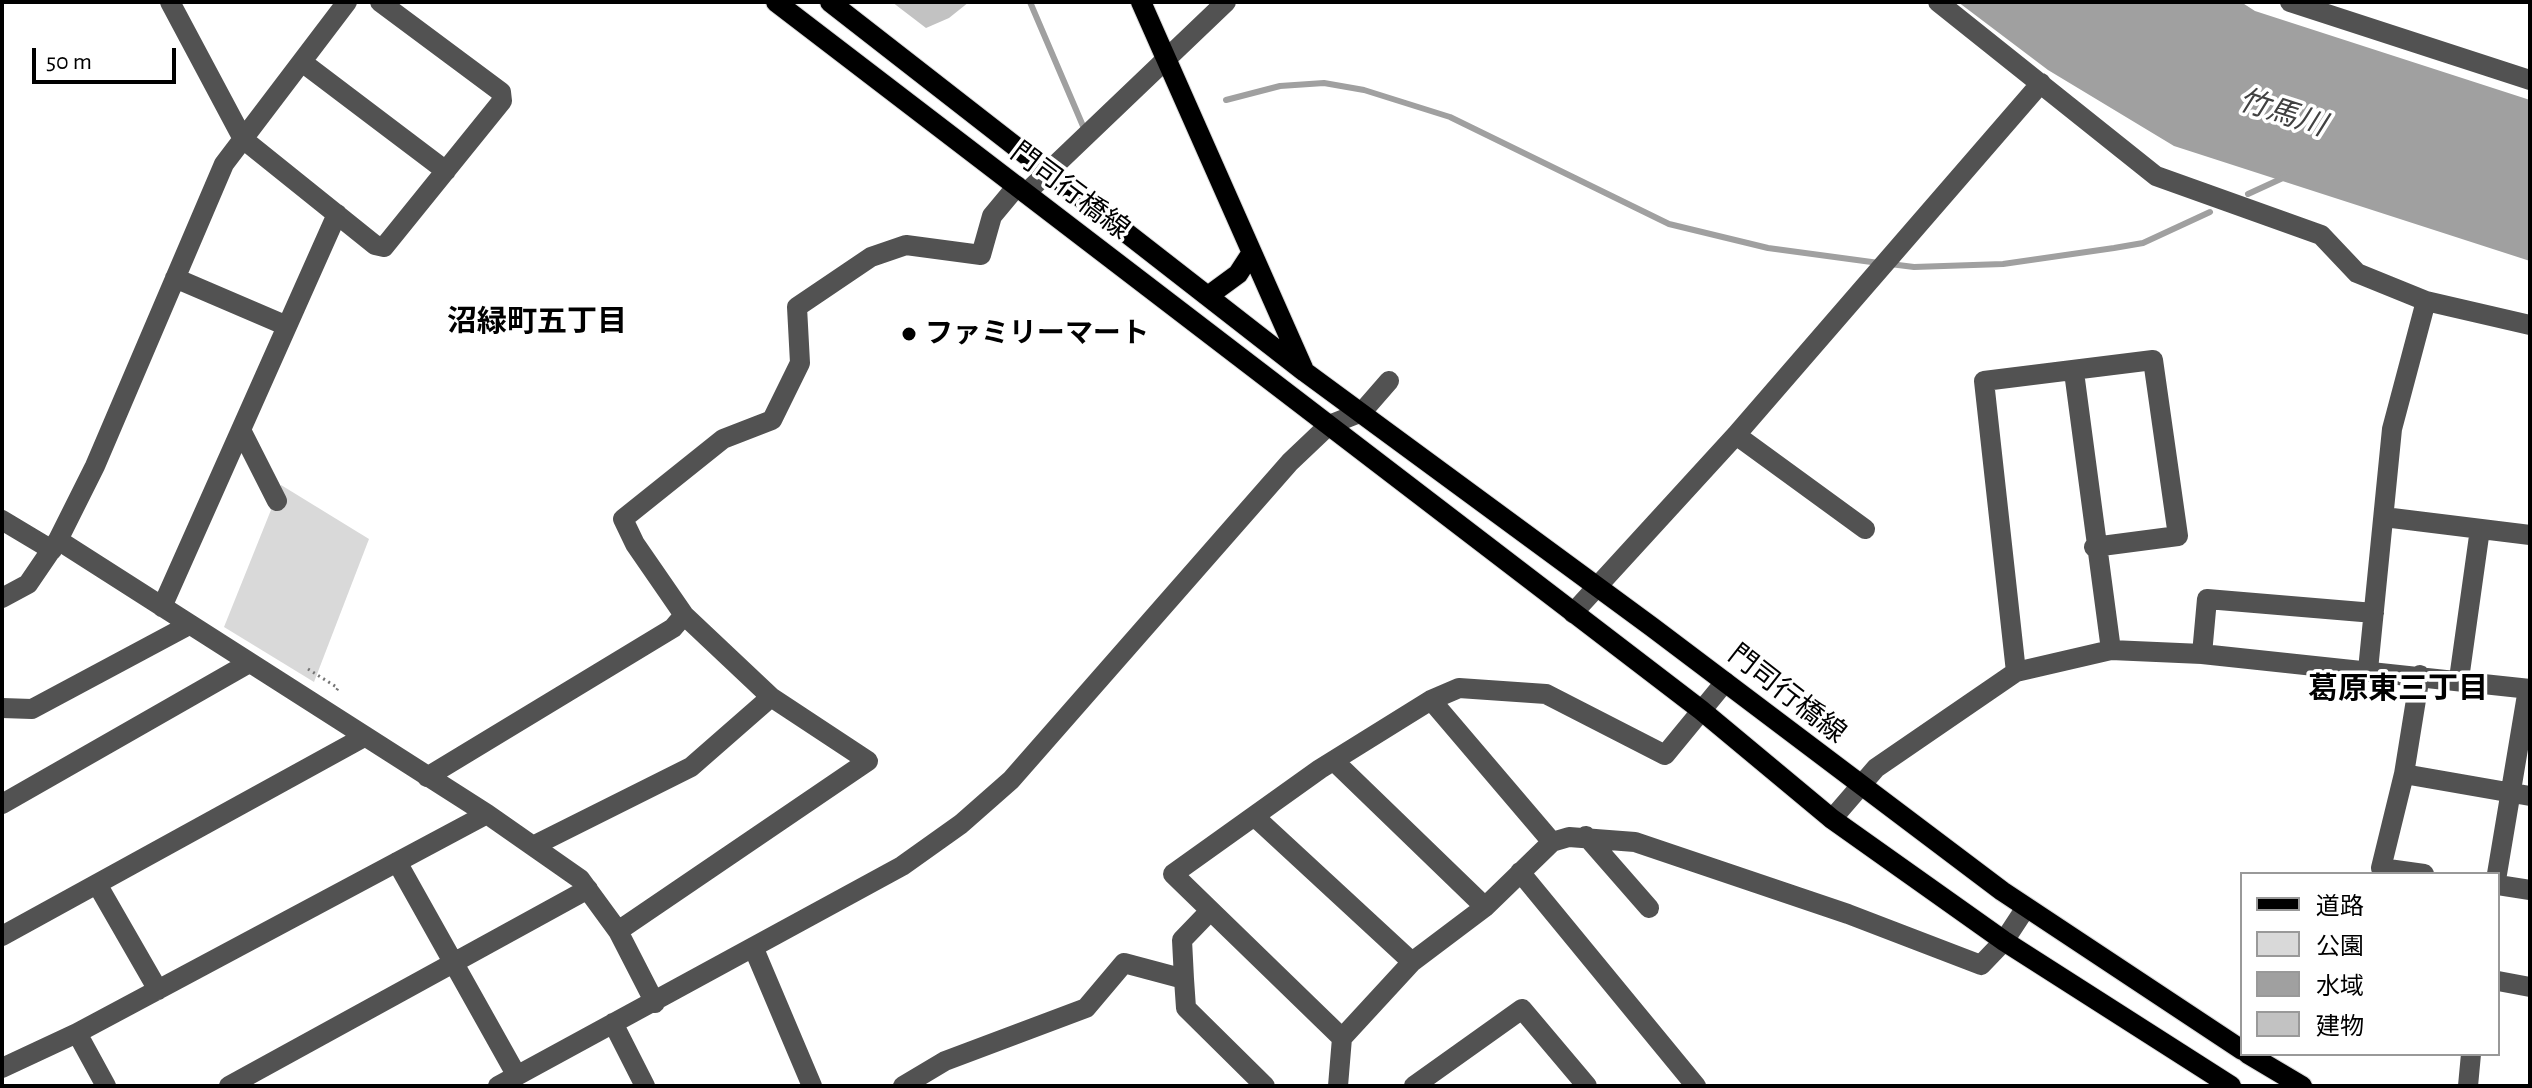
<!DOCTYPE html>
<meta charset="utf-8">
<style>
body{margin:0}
#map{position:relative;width:2532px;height:1088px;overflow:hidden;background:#fff;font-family:"Alegreya Sans","Noto Sans JP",sans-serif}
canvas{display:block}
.frame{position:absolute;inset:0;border:4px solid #000;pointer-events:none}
.legend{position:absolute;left:2240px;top:872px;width:260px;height:184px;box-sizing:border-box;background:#fff;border:2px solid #999;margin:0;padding:10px 14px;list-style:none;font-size:24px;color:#000}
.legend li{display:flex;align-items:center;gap:16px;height:40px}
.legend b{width:40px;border:2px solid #999}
.scale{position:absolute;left:32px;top:48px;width:144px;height:36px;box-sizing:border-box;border:4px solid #000;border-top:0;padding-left:10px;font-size:24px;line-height:28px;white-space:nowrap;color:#000;-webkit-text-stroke:6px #fff;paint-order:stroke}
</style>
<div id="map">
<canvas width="2532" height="1088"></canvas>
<div class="frame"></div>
<ul class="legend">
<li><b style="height:10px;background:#000"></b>道路</li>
<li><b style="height:22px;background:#d9d9d9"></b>公園</li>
<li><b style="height:22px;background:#a0a0a0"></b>水域</li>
<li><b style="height:22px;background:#c2c2c2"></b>建物</li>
</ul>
<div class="scale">50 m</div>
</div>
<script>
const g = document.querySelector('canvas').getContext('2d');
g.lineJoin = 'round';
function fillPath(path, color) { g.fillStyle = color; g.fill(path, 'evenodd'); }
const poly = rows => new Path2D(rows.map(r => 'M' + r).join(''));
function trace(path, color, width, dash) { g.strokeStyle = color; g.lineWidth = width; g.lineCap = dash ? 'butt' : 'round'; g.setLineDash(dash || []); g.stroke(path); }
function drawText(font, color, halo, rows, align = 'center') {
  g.font = font + ' "Alegreya Sans","Noto Sans JP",sans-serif'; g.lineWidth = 7; g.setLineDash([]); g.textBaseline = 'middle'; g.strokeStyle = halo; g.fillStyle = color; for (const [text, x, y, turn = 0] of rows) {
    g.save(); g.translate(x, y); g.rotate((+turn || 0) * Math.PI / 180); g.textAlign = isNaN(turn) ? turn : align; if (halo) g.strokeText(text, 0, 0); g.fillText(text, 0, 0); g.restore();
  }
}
const green = poly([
 [281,485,369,539,314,682,224,627]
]);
const water = poly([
 [1958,2,2241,2,2255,11,2530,100,2530,261,2174,146,2048,70]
]);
const stream = poly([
 [1030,2,1083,126],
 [1226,100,1280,86,1324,83,1364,90,1450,117,1669,224,1768,248,1879,263],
 [2248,194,2285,177],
 [1890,264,1914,267,2003,264,2114,248,2143,243,2210,212]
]);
const building = poly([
 [892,2,969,2,949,18,926,28]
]);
const path = poly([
 [308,669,338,688,335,693]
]);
const minor = poly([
 [170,2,243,139,375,245,384,247,502,101,501,92,380,2],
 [1938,2,2156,176,2321,235,2357,273,2426,301,2530,325],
 [2290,2,2530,80],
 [302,62,446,171],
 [1026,193,1226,2],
 [175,278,287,326],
 [2074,372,2111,650],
 [241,430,277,501],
 [1736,435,1865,529],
 [2384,517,2530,535],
 [2,520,52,550],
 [58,540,487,814,580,879,618,931,655,1003],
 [2,598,28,584,58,540,95,466,224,164,347,2],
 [162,607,337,214],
 [1573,613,1736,435,2041,83],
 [684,615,635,544,623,519,723,439,772,420,800,363,797,307,871,257,906,245,981,255,992,216,1017,186],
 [2202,654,2207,599,2374,613],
 [2368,670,2392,429,2426,301],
 [2016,672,1984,381,2153,360,2178,536,2094,547],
 [2420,675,2404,774,2530,796],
 [2459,679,2480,529],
 [1431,700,1552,842],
 [2,708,32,709,189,625],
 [1334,761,1485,907],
 [2404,774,2381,868,2424,874],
 [427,777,673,628,684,615,771,697,868,761,618,931],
 [2,804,249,663],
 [1255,817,1412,962],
 [1832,819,1876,768,2016,672,2111,650,2202,654,2530,689],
 [1586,836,1649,908],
 [533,846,691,767,771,697],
 [397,862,517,1076],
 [1520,872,1696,1086],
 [2497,874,2528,689],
 [97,884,158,990],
 [2498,885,2530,890],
 [2,936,364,737],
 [754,949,812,1086],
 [1184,979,1186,1008,1265,1086],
 [2498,981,2530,987],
 [613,1023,645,1086],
 [77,1033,106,1086],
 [1342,1038,1173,874,1320,769,1431,700,1459,688,1546,694,1665,755,1725,682],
 [2,1068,77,1033,487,814],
 [229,1086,588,889],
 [498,1086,902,866,961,824,1011,780,1290,462,1329,425,1362,412,1389,381],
 [903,1086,945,1061,1086,1008,1124,963,1184,979,1182,940,1209,912],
 [1338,1086,1342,1038,1412,962,1485,907,1552,842,1569,837,1635,842,1848,914,1981,965,2004,941,2025,909],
 [1414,1086,1522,1009,1587,1086],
 [2468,1086,2471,1054]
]);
const major = poly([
 [776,2,1701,710,1832,819,2004,941,2231,1086],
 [830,2,1305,372,1652,627,2002,891,2242,1050],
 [1141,2,1303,368],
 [1208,296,1238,274,1251,254],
 [2248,1054,2302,1086]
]);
const markers = [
 [909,334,8,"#000"]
];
const streetNames = [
 ["門司行橋線",1070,191,37],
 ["門司行橋線",1787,694,38]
];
const poiNames = [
 ["ファミリーマート",925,334]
];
const waterNames = [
 ["竹馬川",2282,113,18]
];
const neighbourhoodNames = [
 ["沼緑町五丁目",537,322],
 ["葛原東三丁目",2398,689]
];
fillPath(green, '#d9d9d9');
fillPath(water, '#a0a0a0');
trace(stream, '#a0a0a0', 6);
fillPath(building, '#c2c2c2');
trace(major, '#dbdbdb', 22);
trace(path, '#747474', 3, [2, 4]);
trace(minor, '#525252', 20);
trace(major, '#000', 20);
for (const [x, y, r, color] of markers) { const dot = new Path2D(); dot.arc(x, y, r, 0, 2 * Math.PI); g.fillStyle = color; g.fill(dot); trace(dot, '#fff', 3); }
drawText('28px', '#000', '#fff', streetNames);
drawText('bold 28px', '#000', '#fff', poiNames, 'left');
drawText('italic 30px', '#414141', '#fff', waterNames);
drawText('bold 30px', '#000', '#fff', neighbourhoodNames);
</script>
